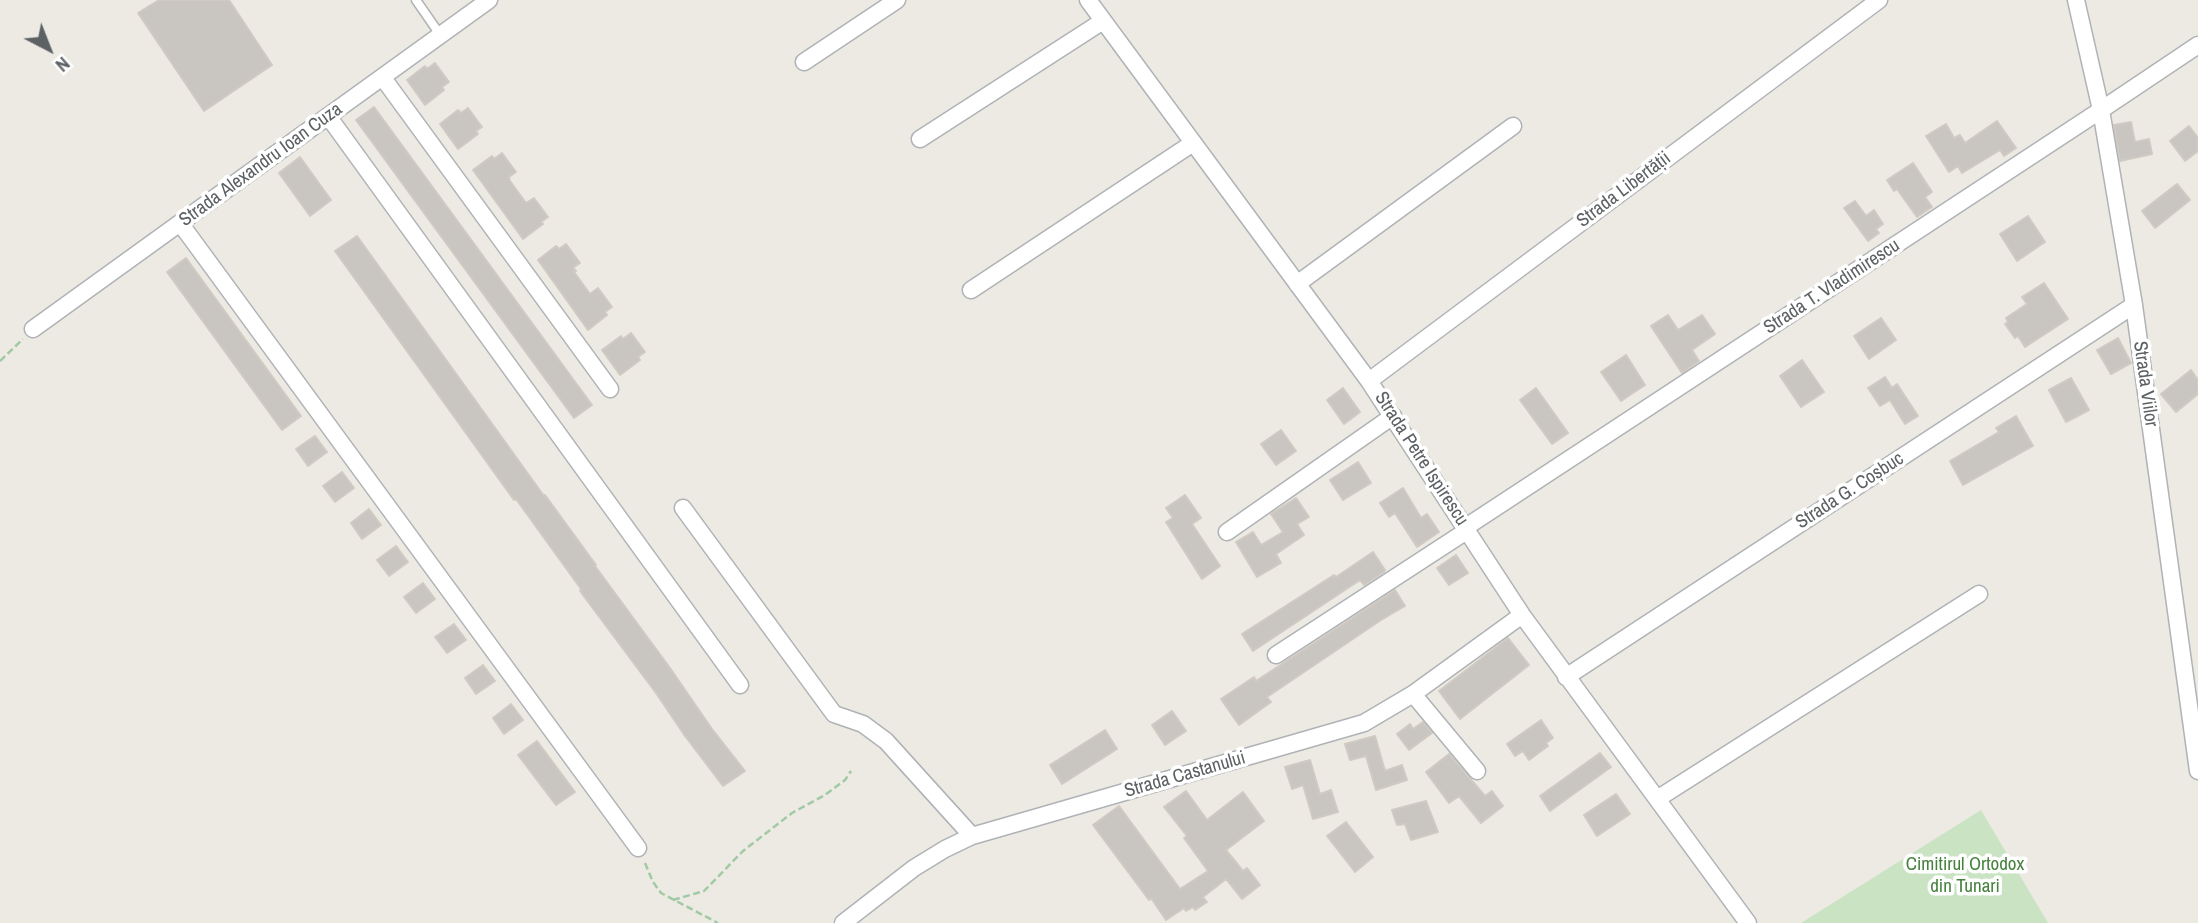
<!DOCTYPE html>
<meta charset="utf-8">
<style>
body{margin:0}
#map{position:relative;width:2198px;height:923px;overflow:hidden;background:#edeae4;font-family:"Archivo Narrow",sans-serif}
canvas{display:block}
.north{position:absolute;left:14px;top:14px;width:70px;height:70px;-webkit-text-stroke:5px #fff;paint-order:stroke;rotate:138deg;font-size:19px;font-weight:700;line-height:28px;text-align:center;color:#5c6163}
.north::after{content:'';display:block;margin:auto;width:24px;height:32px;background:#5c6163;clip-path:polygon(50% 0,100% 100%,50% 72%,0 100%)}
</style>
<div id="map">
<canvas width="2198" height="923"></canvas>
<div class="north">N</div>
</div>
<script>
const g = document.querySelector('canvas').getContext('2d');
g.lineJoin = 'round';
function fillPath(path, color) { g.fillStyle = color; g.fill(path, 'evenodd'); }
const poly = rows => new Path2D(rows.map(r => 'M' + r).join(''));
function trace(path, color, width, dash) { g.strokeStyle = color; g.lineWidth = width; g.lineCap = dash ? 'butt' : 'round'; g.setLineDash(dash || []); g.stroke(path); }
function drawText(font, color, halo, rows, align = 'center') {
  g.font = font + ' "Archivo Narrow",sans-serif'; g.lineWidth = 7; g.setLineDash([]); g.textBaseline = 'middle'; g.strokeStyle = halo; g.fillStyle = color; for (const [text, x, y, turn = 0] of rows) {
    g.save(); g.translate(x, y); g.rotate((+turn || 0) * Math.PI / 180); g.textAlign = isNaN(turn) ? turn : align; if (halo) g.strokeText(text, 0, 0); g.fillText(text, 0, 0); g.restore();
  }
}
const green = poly([
 [1981,810,2048,923,1801,923]
]);
const building = poly([
 [159,0,229,0,272,65,204,111,138,13,159,0],
 [435,63,449,82,442,87,444,90,425,105,407,80,425,66,427,69,435,63],
 [374,107,592,405,574,418,356,120,374,107],
 [468,108,482,127,476,131,478,134,458,149,440,124,458,110,461,113,468,108],
 [1997,121,2016,148,2004,156,2000,150,1962,173,1958,166,1949,172,1926,136,1946,124,1954,138,1960,135,1965,143,1997,121],
 [2131,122,2135,142,2149,139,2152,154,2120,161,2114,125,2131,122],
 [2189,126,2198,138,2198,151,2185,161,2170,141,2189,126],
 [502,153,516,172,509,177,510,181,526,203,534,198,548,217,541,222,543,224,523,239,473,170,492,156,494,159,502,153],
 [300,157,331,200,310,216,279,173,300,157],
 [1913,163,1932,192,1925,197,1932,207,1917,217,1897,189,1894,191,1887,180,1913,163],
 [2177,184,2190,200,2155,228,2142,211,2177,184],
 [1855,201,1866,216,1874,210,1883,224,1876,229,1879,233,1868,241,1844,208,1855,201],
 [2028,216,2045,242,2017,261,2000,234,2028,216],
 [357,236,544,496,545,495,596,565,595,566,670,668,712,729,745,771,723,786,685,736,656,693,580,591,581,589,516,499,514,500,335,251,357,236],
 [566,244,580,263,573,268,576,271,574,272,590,294,598,288,612,307,605,312,607,315,588,330,538,260,556,246,559,249,566,244],
 [186,258,301,416,282,430,167,272,186,258],
 [2044,283,2068,319,2025,347,2018,336,2015,338,2005,324,2008,322,2006,318,2027,304,2022,297,2044,283],
 [1668,315,1678,330,1702,315,1715,334,1692,350,1699,361,1682,373,1651,326,1668,315],
 [1881,318,1896,340,1869,359,1854,336,1881,318],
 [631,333,645,352,638,357,640,360,620,375,602,350,621,336,623,339,631,333],
 [2118,338,2131,363,2111,374,2097,350,2118,338],
 [1626,355,1645,385,1621,401,1601,372,1626,355],
 [1802,360,1824,392,1801,407,1780,376,1802,360],
 [2191,370,2198,380,2198,394,2176,412,2161,394,2191,370],
 [1885,377,1892,388,1897,384,1918,416,1905,424,1890,400,1880,406,1868,388,1885,377],
 [2071,378,2089,410,2066,422,2049,390,2071,378],
 [1343,388,1360,412,1344,424,1327,400,1343,388],
 [1536,388,1568,433,1552,444,1520,400,1536,388],
 [2016,416,2033,446,1963,485,1950,461,1999,432,1996,428,2016,416],
 [1281,430,1296,451,1276,465,1261,444,1281,430],
 [315,436,327,452,308,466,296,449,315,436],
 [1358,462,1371,483,1343,500,1330,480,1358,462],
 [342,472,354,488,335,502,323,486,342,472],
 [1403,488,1421,518,1427,514,1439,532,1417,547,1395,513,1389,517,1380,503,1403,488],
 [1185,495,1201,518,1192,524,1220,566,1202,579,1166,522,1173,518,1166,508,1185,495],
 [1296,498,1309,517,1297,524,1304,535,1276,554,1281,563,1257,577,1236,542,1253,532,1261,545,1283,532,1271,514,1296,498],
 [369,509,381,525,362,539,351,523,369,509],
 [396,546,408,562,389,576,377,560,396,546],
 [1373,552,1385,570,1384,572,1364,585,1360,580,1253,651,1242,634,1334,575,1336,577,1373,552],
 [1456,555,1468,573,1449,585,1437,568,1456,555],
 [423,583,435,599,416,613,404,597,423,583],
 [1395,590,1405,606,1381,620,1267,697,1271,702,1239,725,1221,699,1254,677,1256,681,1395,590],
 [454,624,466,640,447,653,435,637,454,624],
 [1508,638,1529,665,1460,719,1439,691,1508,638],
 [483,665,495,681,476,694,465,678,483,665],
 [511,704,523,720,504,734,493,718,511,704],
 [1172,711,1186,731,1165,745,1152,725,1172,711],
 [1541,720,1553,738,1546,743,1548,746,1529,760,1523,751,1515,756,1507,744,1541,720],
 [1423,722,1432,733,1409,750,1397,734,1410,724,1413,729,1423,722],
 [1105,730,1117,749,1062,784,1050,765,1105,730],
 [1375,736,1385,771,1402,765,1407,780,1376,790,1366,756,1350,760,1345,744,1375,736],
 [537,741,575,792,556,805,518,755,537,741],
 [1600,753,1611,767,1550,811,1540,796,1600,753],
 [1449,754,1485,796,1492,791,1503,806,1481,823,1459,796,1449,803,1426,772,1449,754],
 [1310,760,1320,794,1331,790,1338,812,1313,819,1303,785,1292,789,1285,767,1310,760],
 [1186,791,1207,820,1243,792,1264,821,1226,850,1243,871,1247,868,1260,885,1242,899,1226,879,1203,897,1207,902,1195,910,1193,907,1186,911,1184,908,1166,920,1151,898,1149,900,1093,825,1119,806,1180,889,1208,871,1184,838,1187,836,1164,807,1186,791],
 [1616,794,1630,814,1597,836,1584,815,1616,794],
 [1426,801,1438,832,1411,840,1405,824,1397,825,1392,810,1426,801],
 [1346,822,1373,857,1355,872,1327,836,1346,822]
]);
const path = poly([
 [0,361,23,339],
 [645,863,653,882,661,893,718,923],
 [673,900,704,891,743,851,792,813,825,795,845,780,851,771]
]);
const service = poly([
 [416,0,441,36]
]);
const minor = poly([
 [1088,0,1369,381,1522,615,1748,923],
 [2076,0,2101,110,2134,305,2198,771],
 [804,62,897,0],
 [383,78,610,389],
 [328,116,740,685],
 [920,139,1103,21],
 [180,223,638,848],
 [1297,284,1513,126],
 [971,290,1193,143],
 [33,329,489,0],
 [1369,381,1879,0],
 [683,508,834,714,863,724,886,741,972,836],
 [1466,527,2101,110,2198,45],
 [1227,532,1393,416],
 [1276,655,1468,530],
 [1566,677,2134,305],
 [1413,694,1477,771],
 [1657,799,1979,594],
 [843,923,914,868,945,849,972,836,1364,723,1413,694,1522,615]
]);
const streetNames = [
 ["Strada Alexandru Ioan Cuza",261,165,-36],
 ["Strada Libertății",1624,190,-37],
 ["Strada T. Vladimirescu",1832,287,-33],
 ["Strada Viilor",2145,384,82],
 ["Strada Petre Ispirescu",1421,459,57],
 ["Strada G. Coșbuc",1850,491,-33],
 ["Strada Castanului",1185,775,-16]
];
const parkNames = [
 ["Cimitirul Ortodox",1965,865],
 ["din Tunari",1965,887]
];
fillPath(green, '#c9e3c3');
fillPath(building, '#c9c5c1');
trace(building, '#d1cac3', 2);
trace(service, '#afb3b5', 11);
trace(minor, '#afb3b5', 19);
trace(path, '#a1caa4', 2.5, [7, 3.5]);
trace(service, '#fff', 8);
trace(minor, '#fff', 16);
drawText('19px', '#5c6163', '#fff', streetNames);
drawText('19px', '#46823d', '#fff', parkNames);
</script>
